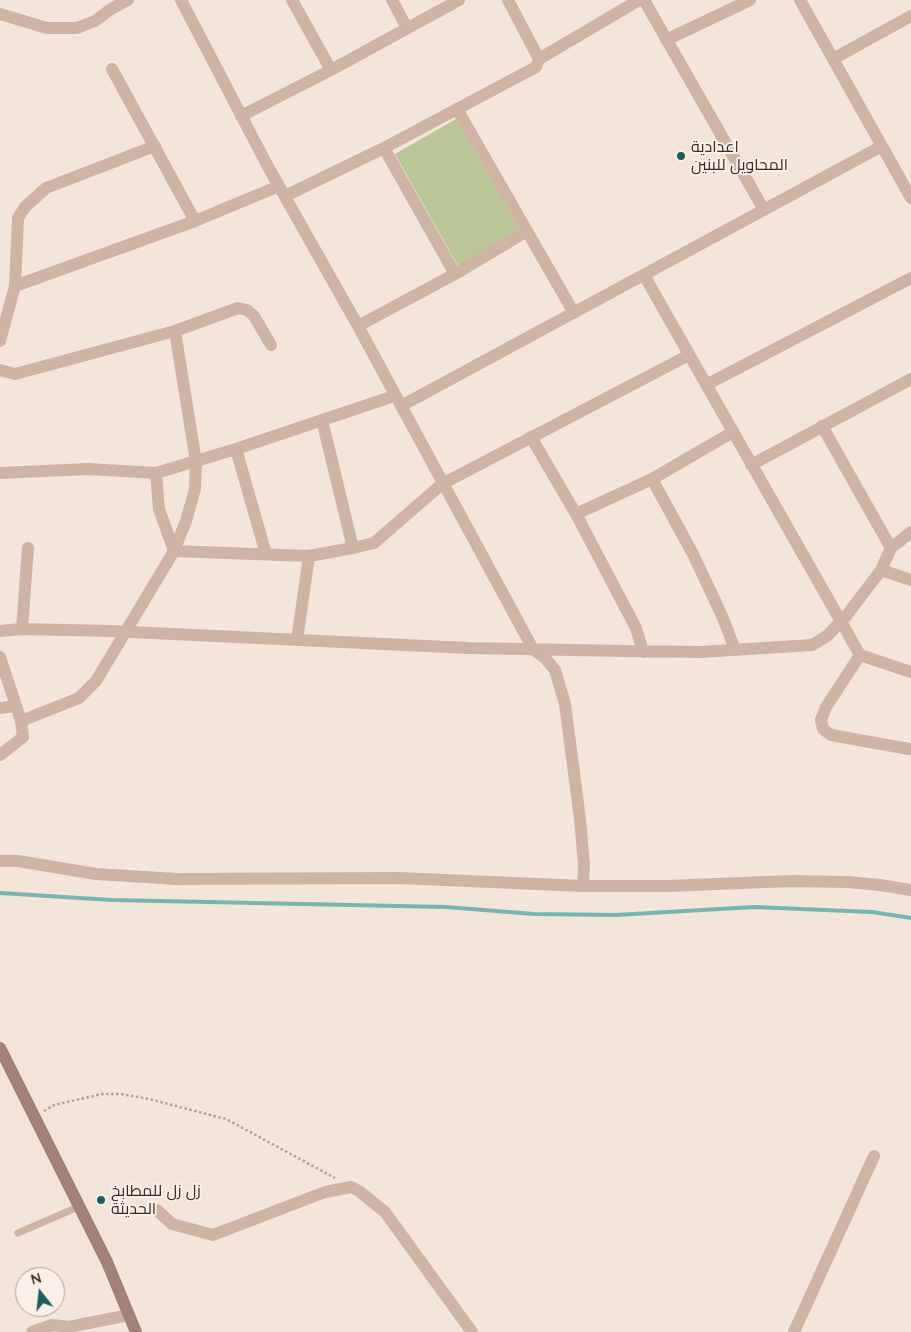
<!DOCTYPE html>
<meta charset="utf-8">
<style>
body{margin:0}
#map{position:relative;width:911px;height:1332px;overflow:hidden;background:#f4e5da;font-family:Quicksand,sans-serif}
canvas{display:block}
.north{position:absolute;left:15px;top:1267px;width:50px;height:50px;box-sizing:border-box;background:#fbf0e7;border:1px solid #ada19a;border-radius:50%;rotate:344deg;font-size:14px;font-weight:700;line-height:20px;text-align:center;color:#392b27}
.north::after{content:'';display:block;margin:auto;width:18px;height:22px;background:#185f5d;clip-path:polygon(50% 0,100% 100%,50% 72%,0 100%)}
</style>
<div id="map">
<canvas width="911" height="1332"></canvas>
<div class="north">N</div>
</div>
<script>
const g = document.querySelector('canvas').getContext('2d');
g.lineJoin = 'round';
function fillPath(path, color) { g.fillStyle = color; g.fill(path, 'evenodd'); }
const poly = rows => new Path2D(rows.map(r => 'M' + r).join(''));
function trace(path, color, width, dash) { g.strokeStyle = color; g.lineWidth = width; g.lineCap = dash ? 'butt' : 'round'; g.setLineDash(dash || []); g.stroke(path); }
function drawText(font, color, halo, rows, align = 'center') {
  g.font = font + ' Quicksand,Cairo,sans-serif'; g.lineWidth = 4; g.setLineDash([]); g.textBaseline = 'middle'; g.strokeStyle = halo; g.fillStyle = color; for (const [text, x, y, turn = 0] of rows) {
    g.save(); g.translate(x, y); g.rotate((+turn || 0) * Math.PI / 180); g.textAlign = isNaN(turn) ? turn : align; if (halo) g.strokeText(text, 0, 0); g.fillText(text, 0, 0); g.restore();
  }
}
const green = poly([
 [456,119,520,231,458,266,395,154]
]);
const stream = poly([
 [0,893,112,900,446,907,534,914,616,915,754,907,872,912,911,918]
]);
const path = poly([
 [44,1111,54,1105,102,1094,121,1094,149,1099,226,1119,335,1178]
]);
const lane = poly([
 [18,1233,78,1207]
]);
const street = poly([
 [181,0,266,163,358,326,533,649,545,658,555,670,565,704,580,819,584,864,583,886],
 [292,0,331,70],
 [392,0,407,28],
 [644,0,764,210],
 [800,0,911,198],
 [0,14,47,28,77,28,95,21,111,9,128,0],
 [666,40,750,0],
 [539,59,639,0],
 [833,59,911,16],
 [112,69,195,221],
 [457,109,574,313],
 [241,116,331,70,459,0],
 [384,148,455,274],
 [285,196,384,148,536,67,539,59,508,0],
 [644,275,860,655,911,672],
 [15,286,195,221,279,186],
 [358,326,455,274,527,231],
 [0,341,15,286,18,218,25,207,46,188,155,146],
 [0,370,15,374,175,331,238,308,247,310,254,316,271,345],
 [706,385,911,278],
 [401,406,882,146],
 [322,420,353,548],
 [822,426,891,548],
 [531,437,576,514,652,479,733,432],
 [236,449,266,554],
 [751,465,911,379],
 [0,473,88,469,156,473,236,449,394,396],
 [156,473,159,509,174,551,309,556,353,548,374,543,442,484,689,355],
 [652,479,693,554,723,618,735,650],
 [576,514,636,628,643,652],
 [881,570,911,580],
 [22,629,28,548],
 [0,631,22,629,110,631,468,648,624,651,701,652,812,645,827,636,847,615,881,570,891,548,911,532],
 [297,640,309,556],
 [860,655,826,707,821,720,823,729,831,735,909,749],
 [0,657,21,721,23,737,0,755],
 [0,708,15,706],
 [21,721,79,698,96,681,174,551,186,521,195,489,196,462,175,331],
 [0,861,18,861,96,874,177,879,399,878,583,886,667,886,791,881,847,882,880,885,911,890],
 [157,1210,172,1224,213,1235,325,1192,351,1187,359,1191,385,1212,472,1332],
 [32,1332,52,1325,69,1327,129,1315],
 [794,1332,874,1156]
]);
const secondary = poly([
 [0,1048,107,1262,136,1332]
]);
const markers = [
 [681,156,5,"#185f5d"],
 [101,1200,5,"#185f5d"]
];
const poiNames = [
 ["اعدادية",691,147],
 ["المحاويل للبنين",691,165],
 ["زل زل للمطابخ",111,1191],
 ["الحديثة",111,1209]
];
fillPath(green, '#bac598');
trace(stream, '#76b5b1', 4);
trace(path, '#ba9d8f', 2.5, [2.5, 2.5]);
trace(lane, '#ceb4a5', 7);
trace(street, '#ceb4a5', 12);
trace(secondary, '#a28176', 12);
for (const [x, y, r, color] of markers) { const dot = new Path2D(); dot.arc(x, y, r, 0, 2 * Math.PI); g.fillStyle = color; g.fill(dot); trace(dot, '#fbf0e7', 2); }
drawText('16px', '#392b27', '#fbf0e7', poiNames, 'left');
</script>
